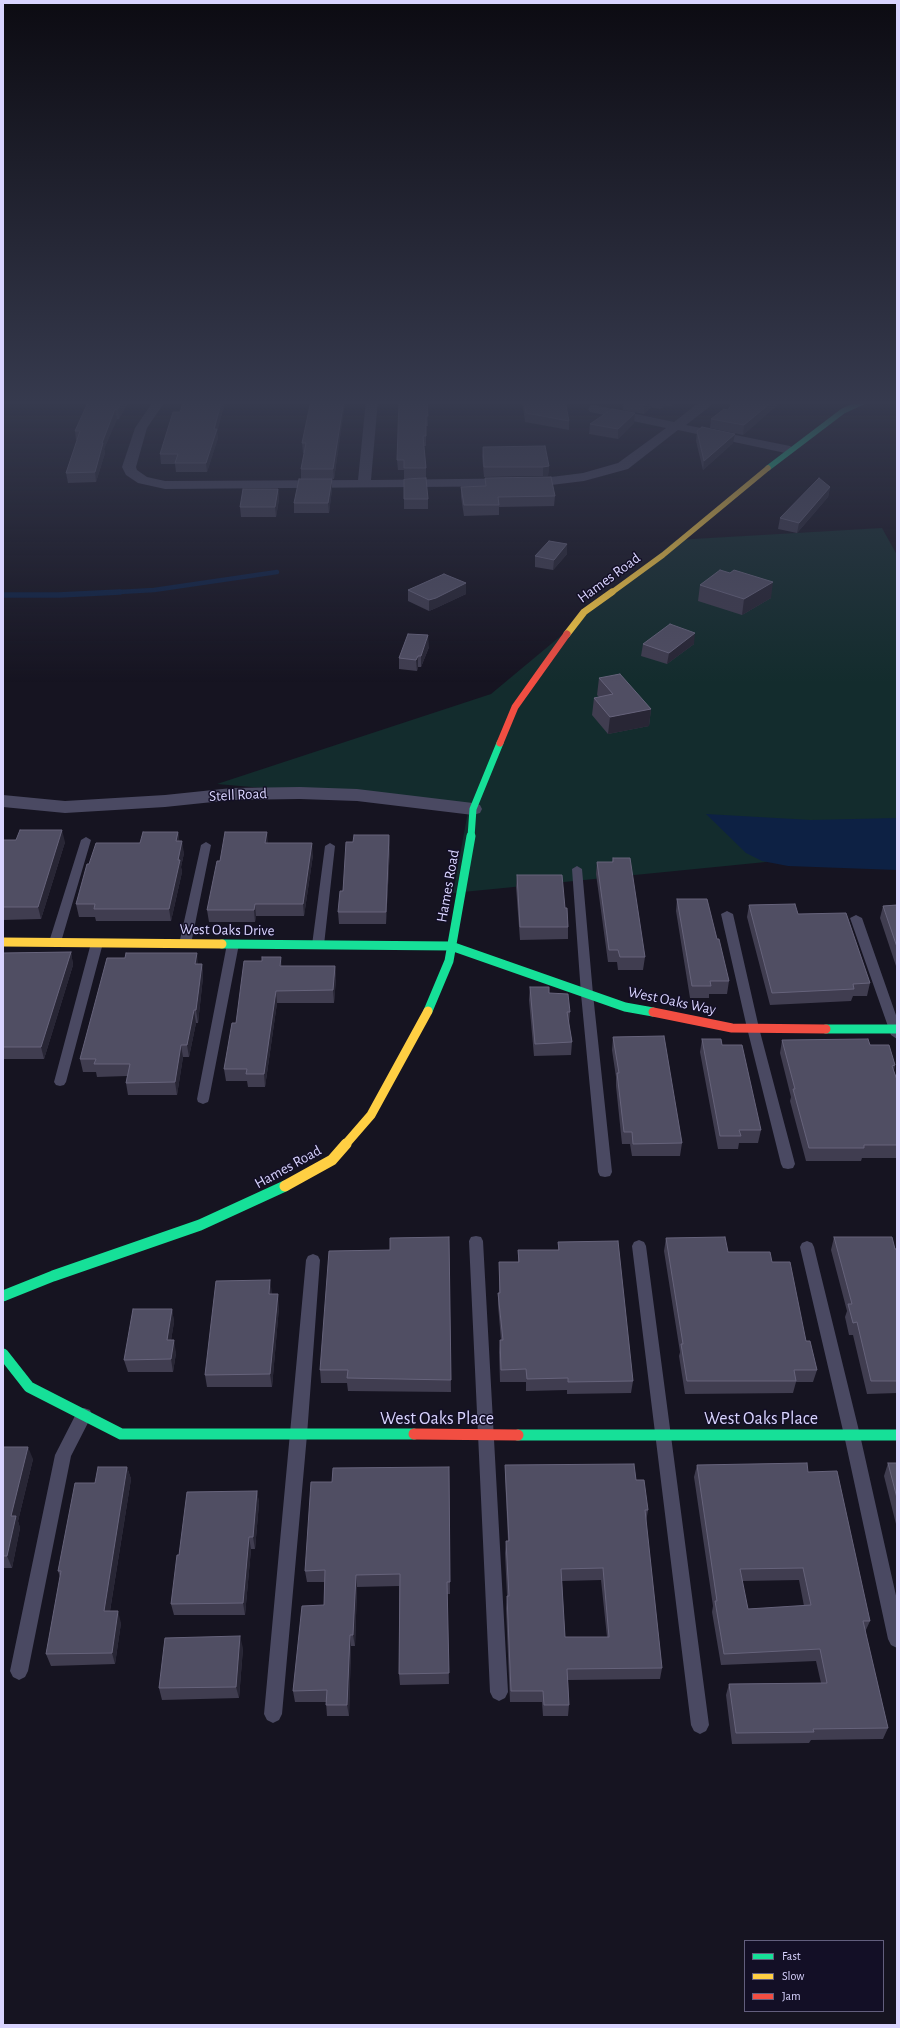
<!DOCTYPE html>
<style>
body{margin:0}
#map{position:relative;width:900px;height:2028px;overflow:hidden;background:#161421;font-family:"Alegreya Sans",sans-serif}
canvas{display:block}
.frame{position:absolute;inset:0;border:4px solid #d9d4ff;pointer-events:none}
.legend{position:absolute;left:744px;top:1940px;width:140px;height:72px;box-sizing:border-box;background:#130f26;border:1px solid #625e7d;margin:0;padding:5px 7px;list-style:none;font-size:12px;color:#d9d4ff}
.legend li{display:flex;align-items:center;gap:8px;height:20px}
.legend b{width:20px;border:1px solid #625e7d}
</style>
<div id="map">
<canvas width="900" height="2028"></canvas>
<div class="frame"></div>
<ul class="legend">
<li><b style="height:5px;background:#16e098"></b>Fast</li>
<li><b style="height:5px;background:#ffcf43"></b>Slow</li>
<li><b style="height:5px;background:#f24e42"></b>Jam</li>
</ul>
</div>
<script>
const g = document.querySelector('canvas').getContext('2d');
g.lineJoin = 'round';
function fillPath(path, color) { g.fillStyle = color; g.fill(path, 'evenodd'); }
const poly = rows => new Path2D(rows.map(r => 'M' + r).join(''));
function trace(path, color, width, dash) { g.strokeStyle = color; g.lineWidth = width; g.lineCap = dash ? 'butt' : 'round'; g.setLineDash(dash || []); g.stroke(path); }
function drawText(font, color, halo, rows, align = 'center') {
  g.font = font + ' "Alegreya Sans",sans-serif'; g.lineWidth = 3; g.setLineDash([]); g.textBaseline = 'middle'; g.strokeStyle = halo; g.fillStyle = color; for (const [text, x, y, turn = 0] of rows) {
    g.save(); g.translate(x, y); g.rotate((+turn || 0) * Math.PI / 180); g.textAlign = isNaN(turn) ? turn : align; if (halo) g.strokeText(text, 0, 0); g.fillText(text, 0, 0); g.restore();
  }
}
const green = poly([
 [882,528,897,555,897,849,453,893,469,806,217,784,491,694,676,540]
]);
const water = poly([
 [706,814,811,820,897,818,897,870,788,866,762,861,746,853]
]);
const streamFar1 = poly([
 [101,593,154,590,277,572]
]);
const stream = poly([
 [3,595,59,595,120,592]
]);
const lane = poly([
 [86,837,91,840,61,942,55,946,51,945,49,942,81,840,86,837],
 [206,842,211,845,191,944,185,948,179,944,201,845,206,842],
 [330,843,335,846,324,945,318,949,312,945,325,846,330,843],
 [577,866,582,869,593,994,612,1172,610,1176,605,1177,600,1176,598,1172,581,994,572,869,577,866],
 [727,911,733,914,759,1028,795,1164,793,1168,788,1169,783,1168,781,1164,747,1028,721,914,727,911],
 [856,915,862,918,897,1018,897,1039,891,1035,850,918,856,915],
 [97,939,103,943,66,1082,64,1085,60,1086,56,1085,54,1082,91,943,97,939],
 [233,940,239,944,209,1099,208,1102,203,1104,198,1102,197,1099,227,944,233,940],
 [476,1236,481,1237,483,1241,508,1692,505,1698,499,1701,493,1698,490,1692,469,1241,471,1237,476,1236],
 [639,1240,644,1242,646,1246,709,1725,706,1731,700,1734,694,1731,691,1725,632,1246,634,1242,639,1240],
 [807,1241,812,1243,814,1247,860,1435,897,1600,897,1648,891,1645,888,1639,844,1435,800,1247,802,1243,807,1241],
 [313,1254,318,1256,320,1260,307,1435,282,1714,279,1720,273,1723,267,1720,264,1714,306,1260,308,1256,313,1254],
 [84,1408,90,1410,92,1415,71,1456,28,1671,25,1677,19,1680,13,1677,10,1671,55,1455,78,1410,84,1408]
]);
const street = poly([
 [154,400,166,400,147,428,136,467,137,470,147,477,165,481,358,480,366,400,378,400,371,480,543,478,583,473,618,463,666,428,590,412,588,409,590,406,594,405,674,422,702,400,714,400,708,408,686,425,790,446,796,450,790,454,678,430,628,469,584,481,543,486,165,489,138,483,126,475,122,467,135,428,154,400],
 [300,787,357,789,473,803,480,805,482,809,480,813,473,815,357,801,300,799,232,800,165,807,65,813,3,807,3,795,65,801,165,795,232,788,300,787]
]);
const fastFar3 = poly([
 [768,468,843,411,867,400]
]);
const fastFar2 = poly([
 [471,837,473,809,500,743]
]);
const fastFar1 = poly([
 [222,944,451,946,625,1007,653,1012],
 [428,1011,449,961,471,836],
 [826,1029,897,1029]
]);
const fast = poly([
 [3,1296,53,1276,200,1225,285,1186],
 [3,1354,29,1387,121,1434,414,1434],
 [518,1435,897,1435]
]);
const slowFar3 = poly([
 [611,593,663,555,768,468]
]);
const slowFar2 = poly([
 [567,634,584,612,612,592]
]);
const slowFar1 = poly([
 [3,942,222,944],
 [345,1145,371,1115,428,1011]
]);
const slow = poly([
 [285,1186,332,1160,346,1144]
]);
const jamFar2 = poly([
 [500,743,515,707,567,634]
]);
const jamFar1 = poly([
 [653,1012,732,1028,826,1029]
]);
const jam = poly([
 [414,1434,518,1435]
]);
const wall = poly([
 [89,400,134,400,133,401,129,401,119,419,117,419,104,449,105,453,96,482,68,483,66,473,77,440,76,440,75,431],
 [311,400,345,400,345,402,334,479,301,479,301,469,304,453,303,453,302,443],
 [427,400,428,426,426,426,426,446,424,446,426,468,426,478,404,478,404,470,398,470,397,460],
 [522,400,565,400,569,421,569,430,525,422],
 [624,400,679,400,679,401,671,406,666,405,660,409,651,407,644,414,623,410],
 [783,400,743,435,710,428,711,419,728,410],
 [225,402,217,432,218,438,207,472,176,472,175,464,161,464,160,454,180,412],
 [634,423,618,439,589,434,590,424],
 [697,431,733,443,703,470,696,441],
 [483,447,549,466,548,476,543,476,484,477,482,456],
 [485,478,555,496,554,506,499,507,499,515,464,516,461,497,461,487,485,486],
 [332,479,332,489,329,513,294,513,294,503],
 [404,479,428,499,428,509,404,509],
 [830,487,828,497,797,533,778,529,780,518],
 [278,489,279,499,276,517,241,517,240,507],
 [567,554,553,570,535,567,535,556],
 [700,585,771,598,742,615,698,601],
 [408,590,466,594,436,608,429,611,408,601],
 [643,644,694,644,667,664,641,656],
 [429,647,421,667,418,667,417,671,399,669,399,658],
 [599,678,651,709,649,726,608,734,592,715,594,698,599,697,597,695],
 [178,832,179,841,184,853,181,867,182,872,171,921,96,921,95,917,79,917,76,904,89,864,140,843],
 [389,835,390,847,386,924,339,924,338,912,353,842],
 [3,840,65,842,41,919,3,920],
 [268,843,313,855,304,916,256,916,255,922,209,922,207,910,220,861],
 [613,858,645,957,643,970,618,970,617,962,608,962,596,874,597,862,612,862],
 [517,875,565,908,568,927,568,939,520,940,516,887],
 [677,899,717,939,729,981,727,994,709,994,709,998,690,998,676,911],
 [749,905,798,914,870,983,867,996,853,996,851,1001,770,1005,747,917],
 [897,905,897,969,880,918,883,906],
 [71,952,73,965,44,1059,3,1059,3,953],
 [198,964,202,964,203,977,198,1023,196,1023,189,1057,183,1057,177,1095,128,1095,126,1083,127,1076,97,1077,96,1072,83,1072,80,1059],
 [282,966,335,966,336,978,334,1003,277,1003,265,1087,248,1087,247,1081,226,1081,224,1069,236,1023],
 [530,987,549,993,570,1012,569,1024,572,1042,571,1055,534,1056,529,1000],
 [613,1037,682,1143,680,1156,632,1156,630,1144,622,1144,616,1086,616,1077,612,1050],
 [702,1039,722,1045,761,1130,758,1143,739,1143,738,1149,718,1149,700,1052],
 [782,1040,870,1045,895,1065,894,1071,897,1080,897,1158,862,1158,861,1161,806,1161,790,1101,791,1097,780,1053],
 [449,1237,451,1392,348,1391,347,1383,321,1383,320,1370,390,1250],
 [834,1237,897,1249,897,1393,867,1394,853,1335,849,1335,845,1317,847,1311,831,1250],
 [666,1238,772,1262,806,1341,817,1370,813,1382,796,1382,793,1393,685,1394,679,1356,680,1352,664,1251],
 [558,1242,633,1381,631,1393,567,1394,567,1390,526,1391,526,1382,500,1382,499,1352,500,1340,501,1340,498,1305,498,1293,499,1293,499,1262,518,1262,518,1250,558,1250],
 [272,1293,272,1294,279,1307,272,1387,207,1387,205,1375],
 [172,1309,174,1322,171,1340,176,1353,173,1372,128,1372,124,1360],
 [3,1447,33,1459,18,1521,20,1528,12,1568,3,1568],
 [888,1463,897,1463,897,1528,884,1476],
 [505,1465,636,1480,648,1510,646,1522,662,1668,660,1679,568,1680,569,1705,568,1716,543,1716,542,1702,510,1702,506,1608,507,1596,505,1553,506,1541,508,1541,505,1477],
 [601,1580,607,1637,565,1637,562,1581],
 [697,1465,808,1472,870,1621,865,1632,888,1728,883,1739,811,1740,809,1743,732,1744,726,1695,729,1684,821,1683,816,1661,721,1665,712,1612,713,1606,694,1477],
 [799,1580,804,1606,748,1609,742,1581],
 [127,1467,131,1479,110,1611,121,1623,115,1664,51,1666,46,1654,60,1577,58,1571,95,1483],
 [449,1467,450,1594,447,1594,449,1684,400,1685,399,1674,399,1586,357,1587,355,1646,351,1646,349,1716,327,1716,326,1702,295,1702,293,1691,324,1605,324,1582,307,1582,305,1571,332,1482],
 [257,1491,259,1503,255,1549,251,1549,245,1615,174,1615,171,1604,179,1555],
 [243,1648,239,1698,162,1700,159,1688]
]);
const shadedWall = poly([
 [123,400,129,400,129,401,119,419,118,409],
 [222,400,225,400,225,402,217,432,218,438,207,472,206,463],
 [344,400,345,400,345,402,334,479,333,469],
 [650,400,651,400,651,407,644,414,644,405],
 [661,400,666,400,666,405,660,409],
 [671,400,679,400,679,401,671,406],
 [774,400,783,400,743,435,744,425],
 [115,409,117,419,104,449,105,453,96,482,95,472,102,443],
 [635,413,634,423,618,439,618,429],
 [735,434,733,443,703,470,704,461],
 [549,466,548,476,543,476,543,467],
 [332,479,332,489,329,513,328,503],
 [830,487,828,497,797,533,799,523],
 [278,489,279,499,276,517,275,507],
 [567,544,567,554,553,570,554,560],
 [773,582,771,598,742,615,744,599],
 [466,583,466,594,436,608,429,611,429,600],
 [695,633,694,644,667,664,669,653],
 [428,635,429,647,421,667,421,656],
 [418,656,418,667,417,671,416,660],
 [651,709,649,726,608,734,610,717],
 [62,830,65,842,41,919,38,907],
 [178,832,180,844,176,841],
 [267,832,268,844,265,843],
 [389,835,390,847,386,924,386,912],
 [182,841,184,853,181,867,182,872,171,921,169,909],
 [312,843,313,855,304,916,303,904],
 [255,904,256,916,255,922,254,910],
 [71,952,73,965,44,1059,41,1047],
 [197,953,198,965,195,964],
 [281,957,282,969,280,966],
 [202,964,203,977,198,1023,196,1010],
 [335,966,336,978,334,1003,333,990],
 [276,991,277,1003,265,1087,264,1074],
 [194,1010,196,1023,189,1057,187,1045],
 [181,1045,183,1057,177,1095,175,1082],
 [270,1280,272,1293,270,1307,269,1294],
 [278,1294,279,1307,272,1387,270,1374],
 [172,1309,174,1322,169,1353,167,1340],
 [174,1340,176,1353,173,1372,171,1359],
 [28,1447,33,1459,18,1521,20,1528,12,1568,7,1556,11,1516],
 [127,1467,131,1479,108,1623,104,1611],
 [257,1491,259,1503,255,1549,253,1537],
 [249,1537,251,1549,245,1615,243,1603],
 [356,1575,357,1587,355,1646,353,1635],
 [118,1611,121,1623,115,1664,112,1653],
 [350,1635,351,1646,349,1716,347,1705],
 [240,1636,243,1648,239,1698,236,1687]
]);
const building = poly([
 [89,400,123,400,118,409,115,409,102,443,103,443,95,472,66,473,80,431,75,431,89,400],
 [184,400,222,400,214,429,217,429,206,463,175,463,178,454,160,454,173,412,180,412,184,400],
 [311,400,344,400,333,469,301,469,306,443,302,443,311,400],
 [399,400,427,400,428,416,426,416,426,436,423,436,426,468,404,468,404,460,397,460,399,400],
 [524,400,565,400,569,421,526,413,524,400],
 [624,400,650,400,644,405,624,400],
 [734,400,774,400,744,425,711,419,724,409,728,410,734,400],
 [612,409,635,413,618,429,590,424,612,409],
 [702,427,735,434,704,461,697,431,702,427],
 [545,446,549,466,543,467,484,467,483,447,545,446],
 [551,477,555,496,498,497,499,505,464,505,461,487,486,486,485,478,551,477],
 [426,478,428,499,404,499,404,479,426,478],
 [819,478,830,487,799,523,780,518,819,478],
 [299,479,332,479,328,503,294,503,299,479],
 [243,489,278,489,275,507,240,507,243,489],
 [549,541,567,544,554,560,535,556,549,541],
 [720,570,730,573,734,570,773,582,744,599,700,585,720,570],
 [444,574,466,583,436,598,429,600,408,590,444,574],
 [670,624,695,633,669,653,643,644,670,624],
 [408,634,428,635,421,656,418,656,416,660,399,658,408,634],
 [620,674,651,709,610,717,594,698,613,694,599,678,620,674],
 [20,830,62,830,38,907,3,907,3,840,16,840,20,830],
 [143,832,178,832,176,841,182,841,178,860,180,860,169,909,94,909,95,904,76,904,87,864,89,864,96,843,140,843,143,832],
 [225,832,267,832,265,843,312,843,303,904,255,904,254,910,207,910,217,861,220,861,225,832],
 [354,835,389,835,386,912,338,912,340,891,343,891,346,842,353,842,354,835],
 [613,858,630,858,645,957,620,957,618,950,609,950,597,862,613,862,613,858],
 [517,875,562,875,565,908,567,908,568,927,520,927,517,875],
 [677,899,707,899,717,939,719,939,729,981,710,981,711,986,692,986,677,899],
 [795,904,798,914,846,913,870,983,853,984,854,989,772,993,749,905,795,904],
 [897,905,897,947,883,906,897,905],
 [71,952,41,1047,3,1047,3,953,71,952],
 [126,953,197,953,195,964,202,964,196,1010,194,1010,187,1045,181,1045,175,1082,126,1083,130,1064,94,1064,96,1059,80,1059,107,958,125,958,126,953],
 [262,957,281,957,280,966,335,966,333,990,276,991,264,1074,246,1074,247,1069,224,1069,232,1023,236,1023,244,961,262,961,262,957],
 [530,987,549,987,549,993,568,994,570,1012,567,1012,572,1042,535,1044,530,987],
 [664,1036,682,1143,633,1144,632,1132,624,1132,617,1073,619,1073,613,1037,664,1036],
 [702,1039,721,1039,722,1045,742,1045,761,1130,739,1130,741,1136,720,1136,702,1039],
 [868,1039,870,1045,889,1045,895,1065,892,1066,897,1080,897,1145,864,1145,864,1148,809,1148,793,1089,795,1089,782,1040,868,1039],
 [449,1237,451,1380,347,1378,348,1370,320,1370,329,1251,390,1250,390,1238,449,1237],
 [725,1237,728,1252,770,1252,772,1262,790,1262,806,1341,810,1341,817,1370,794,1370,796,1381,687,1381,681,1344,683,1344,666,1238,725,1237],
 [834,1237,892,1237,895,1249,897,1249,897,1381,871,1381,857,1322,853,1323,848,1304,852,1304,834,1237],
 [618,1241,633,1381,568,1382,568,1378,527,1379,526,1369,501,1370,500,1340,503,1340,498,1293,500,1293,499,1262,519,1262,518,1250,559,1250,558,1242,618,1241],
 [270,1280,269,1294,278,1294,270,1374,205,1375,216,1281,270,1280],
 [133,1309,172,1309,167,1340,174,1340,171,1359,124,1360,133,1309],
 [3,1447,28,1447,11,1516,16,1516,7,1556,3,1556,3,1447],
 [807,1463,808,1472,837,1471,870,1621,863,1621,888,1728,813,1729,814,1732,736,1733,729,1684,827,1683,820,1649,724,1654,715,1601,717,1601,697,1465,807,1463],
 [803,1568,811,1605,748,1609,740,1569,803,1568],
 [888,1463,897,1463,897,1498,888,1463],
 [634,1464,636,1480,644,1480,648,1510,645,1510,662,1668,567,1669,569,1705,544,1705,543,1691,511,1691,507,1596,509,1596,506,1541,509,1541,505,1465,634,1464],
 [603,1568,609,1637,565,1637,561,1569,603,1568],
 [98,1467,127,1467,104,1611,118,1611,112,1653,46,1654,61,1571,58,1571,75,1483,95,1483,98,1467],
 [449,1467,450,1582,447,1582,449,1673,399,1674,400,1574,356,1575,353,1635,350,1635,347,1705,326,1705,327,1690,293,1691,302,1606,324,1605,325,1570,305,1571,311,1482,332,1482,333,1468,449,1467],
 [257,1491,253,1537,249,1537,243,1603,171,1604,177,1555,179,1555,187,1492,257,1491],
 [240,1636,236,1687,159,1688,165,1638,240,1636]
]);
const streetNames = [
 ["Hames Road",609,578,-36],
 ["Stell Road",238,795,-3],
 ["Hames Road",448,886,-80],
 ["West Oaks Drive",227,930,1],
 ["West Oaks Way",672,1001,12],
 ["Hames Road",288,1167,-29]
];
const nearStreetnames = [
 ["West Oaks Place",437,1419],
 ["West Oaks Place",761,1419]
];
fillPath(green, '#132c2d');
fillPath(water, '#0d2144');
trace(streamFar1, '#0d2144', 4.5);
trace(stream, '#0d2144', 5.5);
fillPath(lane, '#4a4962');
fillPath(street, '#4a4962');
trace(fastFar3, '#16e098', 5.5);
trace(fastFar2, '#16e098', 7);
trace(fastFar1, '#16e098', 9);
trace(fast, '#16e098', 11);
trace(slowFar3, '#ffcf43', 5.5);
trace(slowFar2, '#ffcf43', 7);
trace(slowFar1, '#ffcf43', 9);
trace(slow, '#ffcf43', 11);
trace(jamFar2, '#f24e42', 7);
trace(jamFar1, '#f24e42', 9);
trace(jam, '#f24e42', 11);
fillPath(wall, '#403d50');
fillPath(shadedWall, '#282635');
fillPath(building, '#504e63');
trace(building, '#66637b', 1);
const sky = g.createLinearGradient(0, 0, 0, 683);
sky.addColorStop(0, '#0c0b12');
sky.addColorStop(0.59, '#363a4e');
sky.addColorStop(1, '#363a4e00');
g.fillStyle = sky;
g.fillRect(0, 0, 900, 683);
drawText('15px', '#d9d4ff', '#130f26', streetNames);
drawText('18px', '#d9d4ff', '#130f26', nearStreetnames);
</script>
